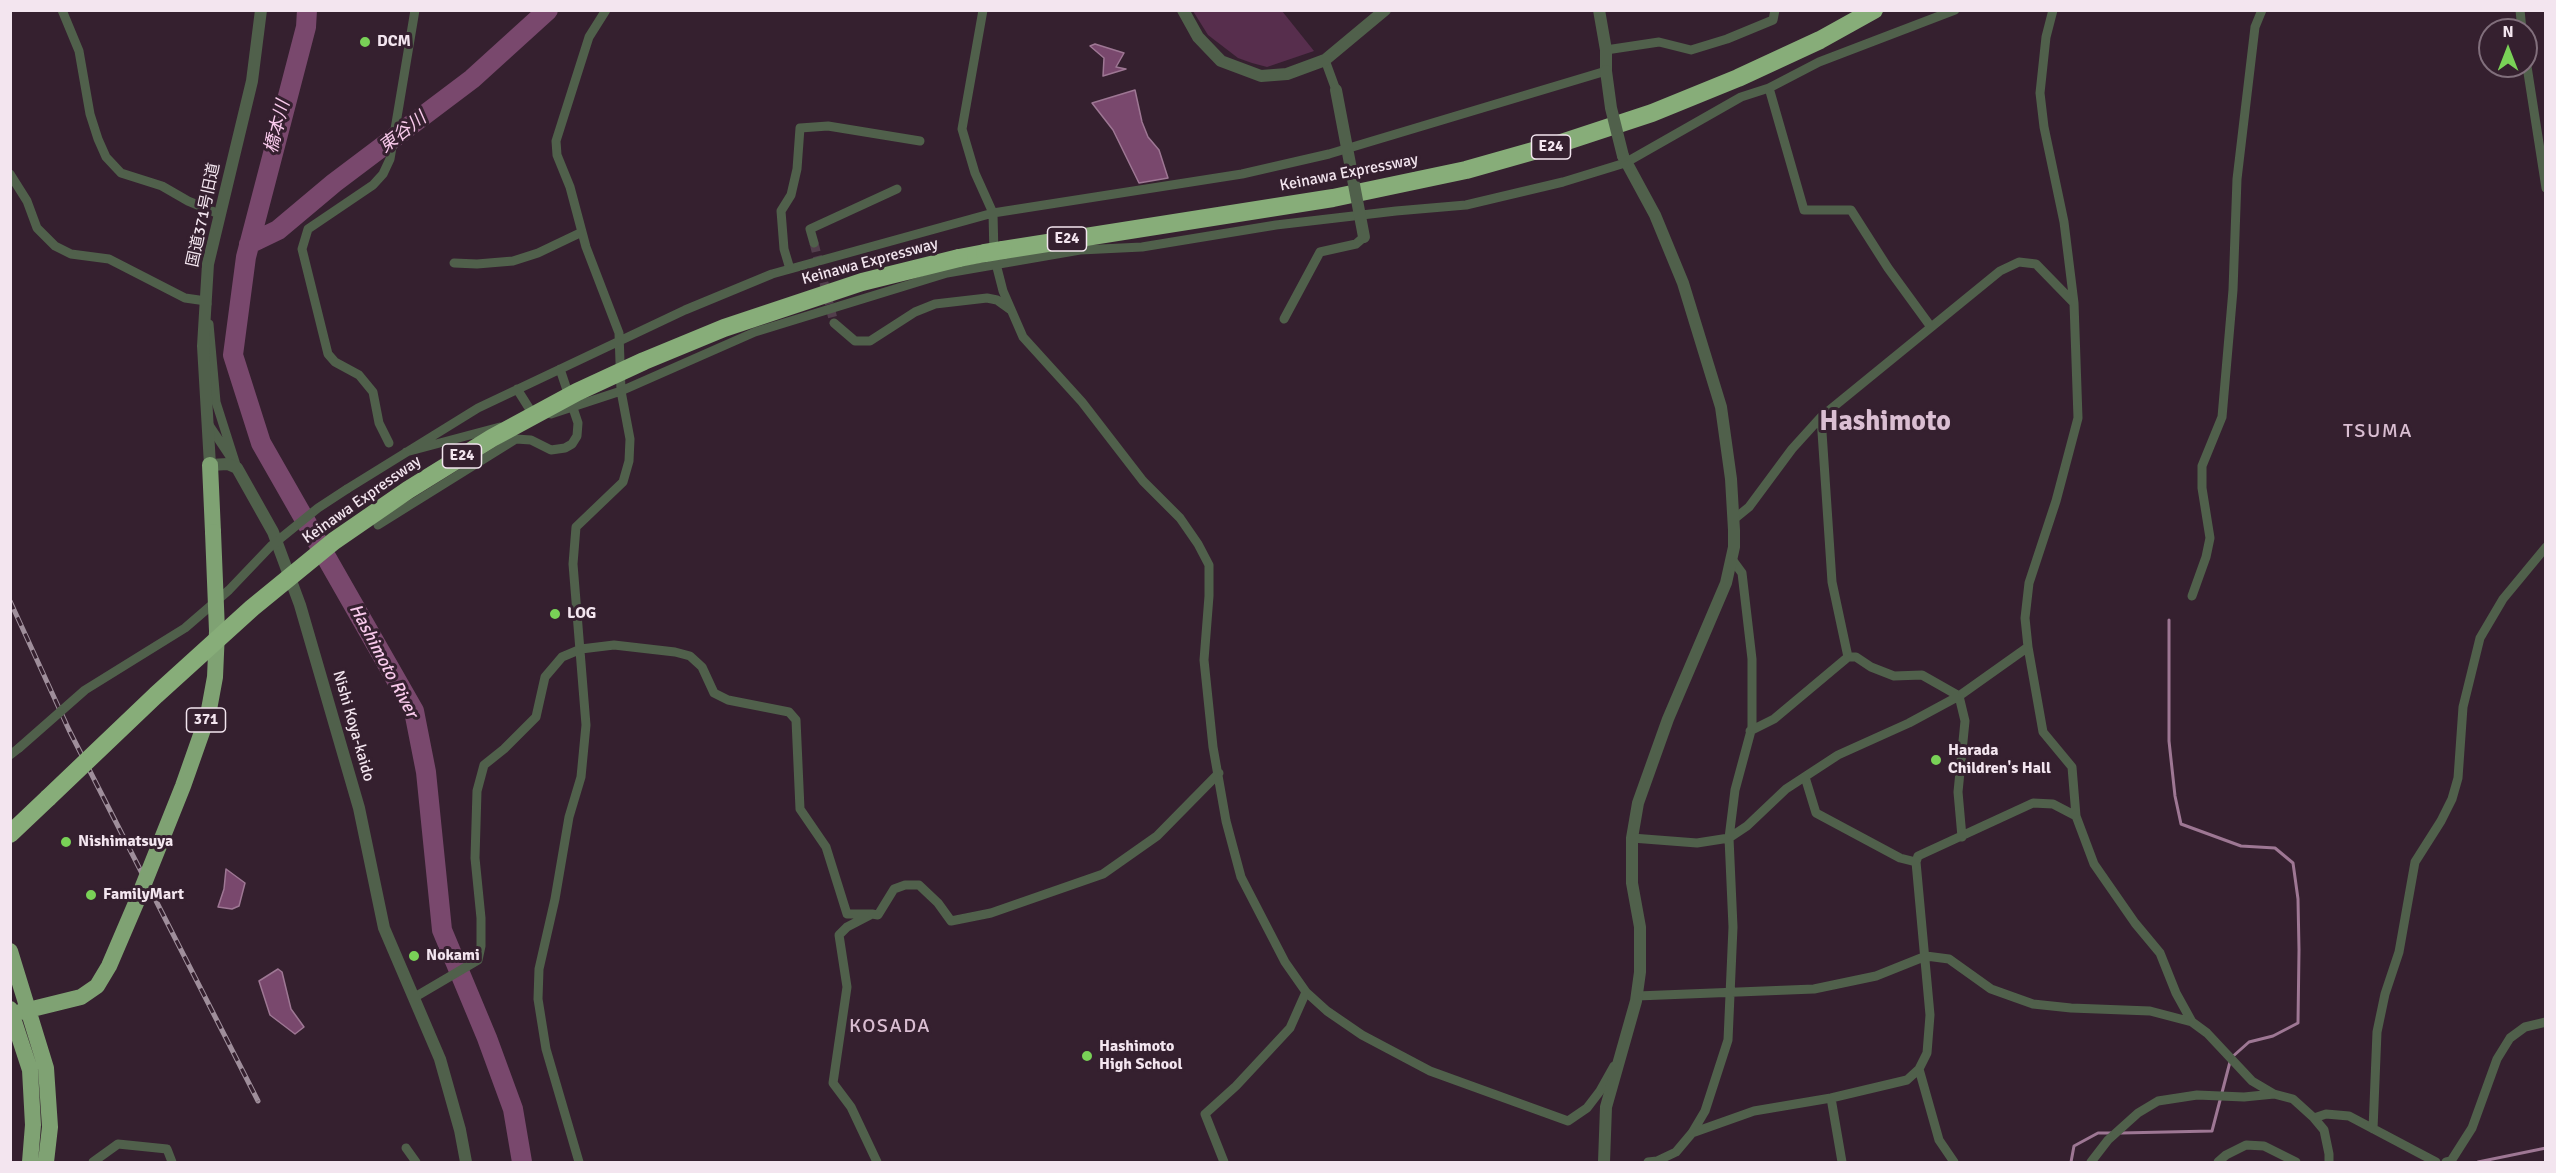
<!DOCTYPE html>
<meta charset="utf-8">
<style>
body{margin:0}
#map{position:relative;width:2556px;height:1173px;overflow:hidden;background:#35202f;font-family:Signika,sans-serif}
canvas{display:block}
.frame{position:absolute;inset:0;border:12px solid #f3e5ef;pointer-events:none}
.north{position:absolute;left:2478px;top:18px;width:60px;height:60px;box-sizing:border-box;background:#35202f;border:2px solid #816f7c;border-radius:50%;rotate:0deg;font-size:16px;font-weight:700;line-height:24px;text-align:center;color:#f3e5ef}
.north::after{content:'';display:block;margin:auto;width:21px;height:27px;background:#79d157;clip-path:polygon(50% 0,100% 100%,50% 72%,0 100%)}
</style>
<div id="map">
<canvas width="2556" height="1173"></canvas>
<div class="frame"></div>
<div class="north">N</div>
</div>
<script>
const g = document.querySelector('canvas').getContext('2d');
g.lineJoin = 'round';
function fillPath(path, color) { g.fillStyle = color; g.fill(path, 'evenodd'); }
const poly = rows => new Path2D(rows.map(r => 'M' + r).join(''));
function trace(path, color, width, dash) { g.strokeStyle = color; g.lineWidth = width; g.lineCap = dash ? 'butt' : 'round'; g.setLineDash(dash || []); g.stroke(path); }
function drawText(font, color, halo, rows, align = 'center') {
  g.font = font + ' Signika,"Noto Sans JP",sans-serif'; g.lineWidth = 6; g.setLineDash([]); g.textBaseline = 'middle'; g.strokeStyle = halo; g.fillStyle = color; for (const [text, x, y, turn = 0] of rows) {
    g.save(); g.translate(x, y); g.rotate((+turn || 0) * Math.PI / 180); g.textAlign = isNaN(turn) ? turn : align; if (halo) g.strokeText(text, 0, 0); g.fillText(text, 0, 0); g.restore();
  }
}
const green = poly([
 [1193,11,1282,11,1314,51,1267,67,1252,63,1238,58,1208,35]
]);
const water = poly([
 [1095,44,1124,53,1116,67,1126,69,1103,76,1104,58,1090,46,1095,44],
 [1135,90,1142,122,1148,137,1159,150,1168,178,1139,183,1113,130,1092,103,1135,90],
 [226,869,245,883,239,906,232,909,218,907,224,889,226,869],
 [278,969,282,972,291,1009,304,1027,295,1034,270,1015,259,981,278,969]
]);
const stream = poly([
 [2121,1133,2212,1131,2231,1058,2249,1042,2273,1036,2298,1023,2299,950,2298,899,2293,863,2275,848,2241,846,2181,824,2175,796,2169,741,2169,620],
 [2071,1162,2074,1146,2098,1133,2111,1133],
 [2478,1162,2546,1148]
]);
const river = poly([
 [307,10,306,27,246,257,233,355,261,443,414,711,426,772,442,930,487,1038,513,1109,522,1162],
 [249,244,278,230,334,183,472,79,548,10]
]);
const minorTunnel = poly([
 [814,243,834,323]
]);
const minor = poly([
 [62,10,79,51,90,114,98,139,106,157,121,173,162,186,188,201,219,214],
 [983,10,962,129,975,173,993,213,994,256,1003,291,1023,337,1082,402,1143,481,1180,518,1198,544,1209,565,1209,596,1204,660,1213,747,1226,821,1241,877,1285,962,1306,992,1327,1011,1362,1035,1430,1071,1568,1121,1587,1108,1600,1091,1614,1066],
 [2053,10,2046,37,2040,93,2044,127,2064,222,2074,303,2078,418,2056,501,2029,583,2025,618,2028,647,2043,732,2072,767,2076,816,2094,864,2135,923,2160,953,2176,993,2192,1022],
 [2520,10,2522,30],
 [1606,50,1659,42,1691,50,1727,39,1773,20,1775,10],
 [1325,60,1336,90],
 [2526,60,2546,188],
 [1769,88,1804,210,1851,210,1888,268,1931,327],
 [10,174,27,201,37,228,55,246,71,254,109,259,185,298,206,301,207,304],
 [814,243,810,229,897,189],
 [454,263,477,264,513,261,538,253,582,232],
 [790,269,784,249,781,211,791,195,797,169,800,128,828,126,920,141],
 [1284,319,1320,252,1356,244,1364,237],
 [834,323,855,341,870,341,915,312,935,304,987,298,997,300,1011,310],
 [209,324,216,402,237,468],
 [517,389,534,416],
 [551,414,621,391,755,332,947,273,1080,250,1142,247,1276,225,1396,211,1466,205,1563,182,1625,163,1741,97,1769,88,1819,62,1955,10],
 [1821,417,1832,582,1848,657],
 [209,425,231,458],
 [389,443,379,423,373,392,359,375,335,362,328,354,302,249,308,229,373,185,383,174,390,159,415,10],
 [406,452,500,427],
 [347,489,478,408,685,310,772,274,993,213,1242,174,1329,154,1606,71],
 [1733,520,1749,507,1792,449,1821,417,2000,271,2019,262,2036,264,2074,303],
 [378,525,516,439,531,440,551,450,565,448,572,444,577,436,578,423,560,369],
 [2192,596,2206,557,2210,538,2202,488,2202,466,2222,417,2233,290,2237,179,2255,27,2262,10],
 [1959,696,1965,721,1958,792,1962,837],
 [1750,731,1774,719,1848,657,1856,657,1871,667,1894,676,1922,675,1959,696],
 [10,755,19,748],
 [1805,777,1816,813,1900,858,1916,862],
 [1632,838,1697,843,1729,838,1747,826,1786,789,1838,755,1909,723,1959,696,2028,647],
 [872,914,878,915,894,889,905,885,919,885,938,903,951,921,991,913,1103,874,1157,836,1219,773],
 [1637,996,1814,989,1876,976,1926,956,1949,959,1991,989,2033,1004,2071,1008,2150,1011,2192,1022,2207,1033,2252,1081,2274,1094],
 [415,997,478,960,481,946,481,918,475,858,477,791,484,765,504,749,536,717,545,677,562,657,581,649,614,645,675,652,690,656,702,667,714,693,728,700,789,712,796,720,800,809,826,847,847,914,872,914,847,927,839,935,847,987,833,1083,851,1107,877,1162],
 [1919,1069,1939,1140,1954,1162],
 [1831,1098,1842,1162],
 [2314,1118,2326,1114,2349,1116,2436,1162],
 [2373,1129,2377,1032,2385,994,2399,952,2415,862,2441,821,2452,799,2458,778,2463,707,2480,638,2503,599,2546,547],
 [1692,1133,1754,1111,1831,1098,1907,1080,1919,1069,1927,1053,1930,1015,1916,862,1918,856,2033,803,2053,804,2076,816],
 [406,1148,416,1162],
 [93,1162,118,1144,167,1149,172,1162],
 [579,1162,546,1049,538,999,539,969,555,899,569,817,581,777,586,725,573,564,576,527,623,482,629,461,630,439,621,391,619,333,586,247,570,187,557,155,556,141,589,37,606,10],
 [1224,1162,1205,1114,1236,1086,1290,1028,1306,992],
 [1648,1162,1657,1161,1676,1152,1692,1133,1705,1111,1728,1040,1733,927,1729,838,1735,790,1752,727,1752,659,1742,573,1731,558],
 [2091,1162,2108,1140,2138,1113,2158,1101,2197,1095,2244,1097,2274,1094,2293,1099,2314,1118,2324,1130,2329,1154,2329,1162],
 [2218,1162,2226,1155,2246,1145,2264,1146,2296,1162],
 [2446,1162,2451,1161,2472,1128,2497,1059,2510,1038,2525,1027,2546,1022]
]);
const tertiary = poly([
 [261,10,252,81,208,264,203,346,210,465,228,464,237,468,273,532,300,605,359,808,384,928,440,1059,460,1130,466,1162],
 [1183,10,1198,37,1221,61,1261,76,1287,74,1325,60,1385,10],
 [1599,10,1606,50,1606,71],
 [1604,1162,1606,1107,1636,1001,1640,972,1640,927,1632,883,1632,838,1638,803,1668,719,1726,583,1734,547,1734,530,1731,479,1721,407,1683,283,1655,215,1623,156]
]);
const trunk = poly([
 [210,465,213,532],
 [10,951,46,1068,50,1127,46,1162],
 [10,1009,30,1070,33,1125,30,1162],
 [12,1014,81,997,97,986,109,966,139,896]
]);
const motorway = poly([
 [1003,250,1333,198,1466,170,1558,144,1652,113,1738,78,1820,40,1874,10],
 [959,258,985,253],
 [10,834,48,798]
]);
const rail = poly([
 [10,601,69,730,258,1101]
]);
const minorBridge = poly([
 [19,748,85,690,185,628,229,590,271,546,318,508,347,489]
]);
const tertiaryBridge = poly([
 [1606,71,1611,108,1623,156],
 [1336,90,1364,237]
]);
const trunkBridge = poly([
 [139,896,183,786,208,715,215,677,217,631,213,532]
]);
const motorwayBridge = poly([
 [985,253,1003,250],
 [48,798,156,695,252,608,334,541,408,490,492,438,577,392,644,361,724,328,862,282,959,258]
]);
const markers = [
 [365,42,6,"#79d157"],
 [555,614,6,"#79d157"],
 [1936,760,6,"#79d157"],
 [66,842,6,"#79d157"],
 [91,895,6,"#79d157"],
 [414,956,6,"#79d157"],
 [1087,1056,6,"#79d157"]
];
const shields = [
 [1551,147,39],
 [1067,239,39],
 [462,456,39],
 [206,720,39]
];
const shieldNames = [
 ["E24",1551,147],
 ["E24",1067,239],
 ["E24",462,456],
 ["371",206,720]
];
const poiNames = [
 ["DCM",377,42],
 ["LOG",567,614],
 ["Harada",1948,751],
 ["Children's Hall",1948,769],
 ["Nishimatsuya",78,842],
 ["FamilyMart",103,895],
 ["Nokami",426,956],
 ["Hashimoto",1099,1047],
 ["High School",1099,1065]
];
const streetNames = [
 ["Keinawa Expressway",1349,173,-11],
 ["国道371号旧道",204,215,-78],
 ["Keinawa Expressway",870,262,-15],
 ["Keinawa Expressway",362,500,-35],
 ["Nishi Koya-kaido",353,726,74]
];
const waterNames = [
 ["橋本川",278,127,-76],
 ["東谷川",403,133,-38],
 ["Hashimoto River",383,661,62]
];
const quarterNames = [
 ["TSUMA",2378,432],
 ["KOSADA",890,1027]
];
const townNames = [
 ["Hashimoto",1885,423]
];
fillPath(green, '#572e4d');
fillPath(water, '#79486d');
trace(water, '#9e7794', 1.5);
trace(stream, '#9e7794', 3);
trace(river, '#79486d', 20);
trace(minorTunnel, '#523e4c', 9, [9, 4.5]);
trace(minor, '#50604b', 9);
trace(tertiary, '#50604b', 12);
trace(trunk, '#7fa273', 16);
trace(motorway, '#87ad79', 18);
trace(rail, '#9f8e9b', 5);
trace(rail, '#35202f', 3, [9]);
trace(minorBridge, '#50604b', 9);
trace(tertiaryBridge, '#50604b', 12);
trace(trunkBridge, '#7fa273', 16);
trace(motorwayBridge, '#87ad79', 18);
for (const [x, y, r, color] of markers) { const dot = new Path2D(); dot.arc(x, y, r, 0, 2 * Math.PI); g.fillStyle = color; g.fill(dot); trace(dot, '#35202f', 2); }
for (const [x, y, w] of shields) { const box = new Path2D(); box.roundRect(x - w / 2, y - 12, w, 24, 4.5); g.fillStyle = '#35202f'; g.fill(box); trace(box, '#f3e5ef', 1.5); }
drawText('bold 15px', '#f3e5ef', null, shieldNames);
drawText('bold 16px', '#f3e5ef', '#35202f', poiNames, 'left');
drawText('16px', '#f3e5ef', '#35202f', streetNames);
drawText('italic 18px', '#f9caec', '#35202f', waterNames);
g.letterSpacing = '1.5px';
drawText('20px', '#dabed2', '#35202f', quarterNames);
g.letterSpacing = '0px';
drawText('bold 28px', '#dabed2', '#35202f', townNames);
</script>
